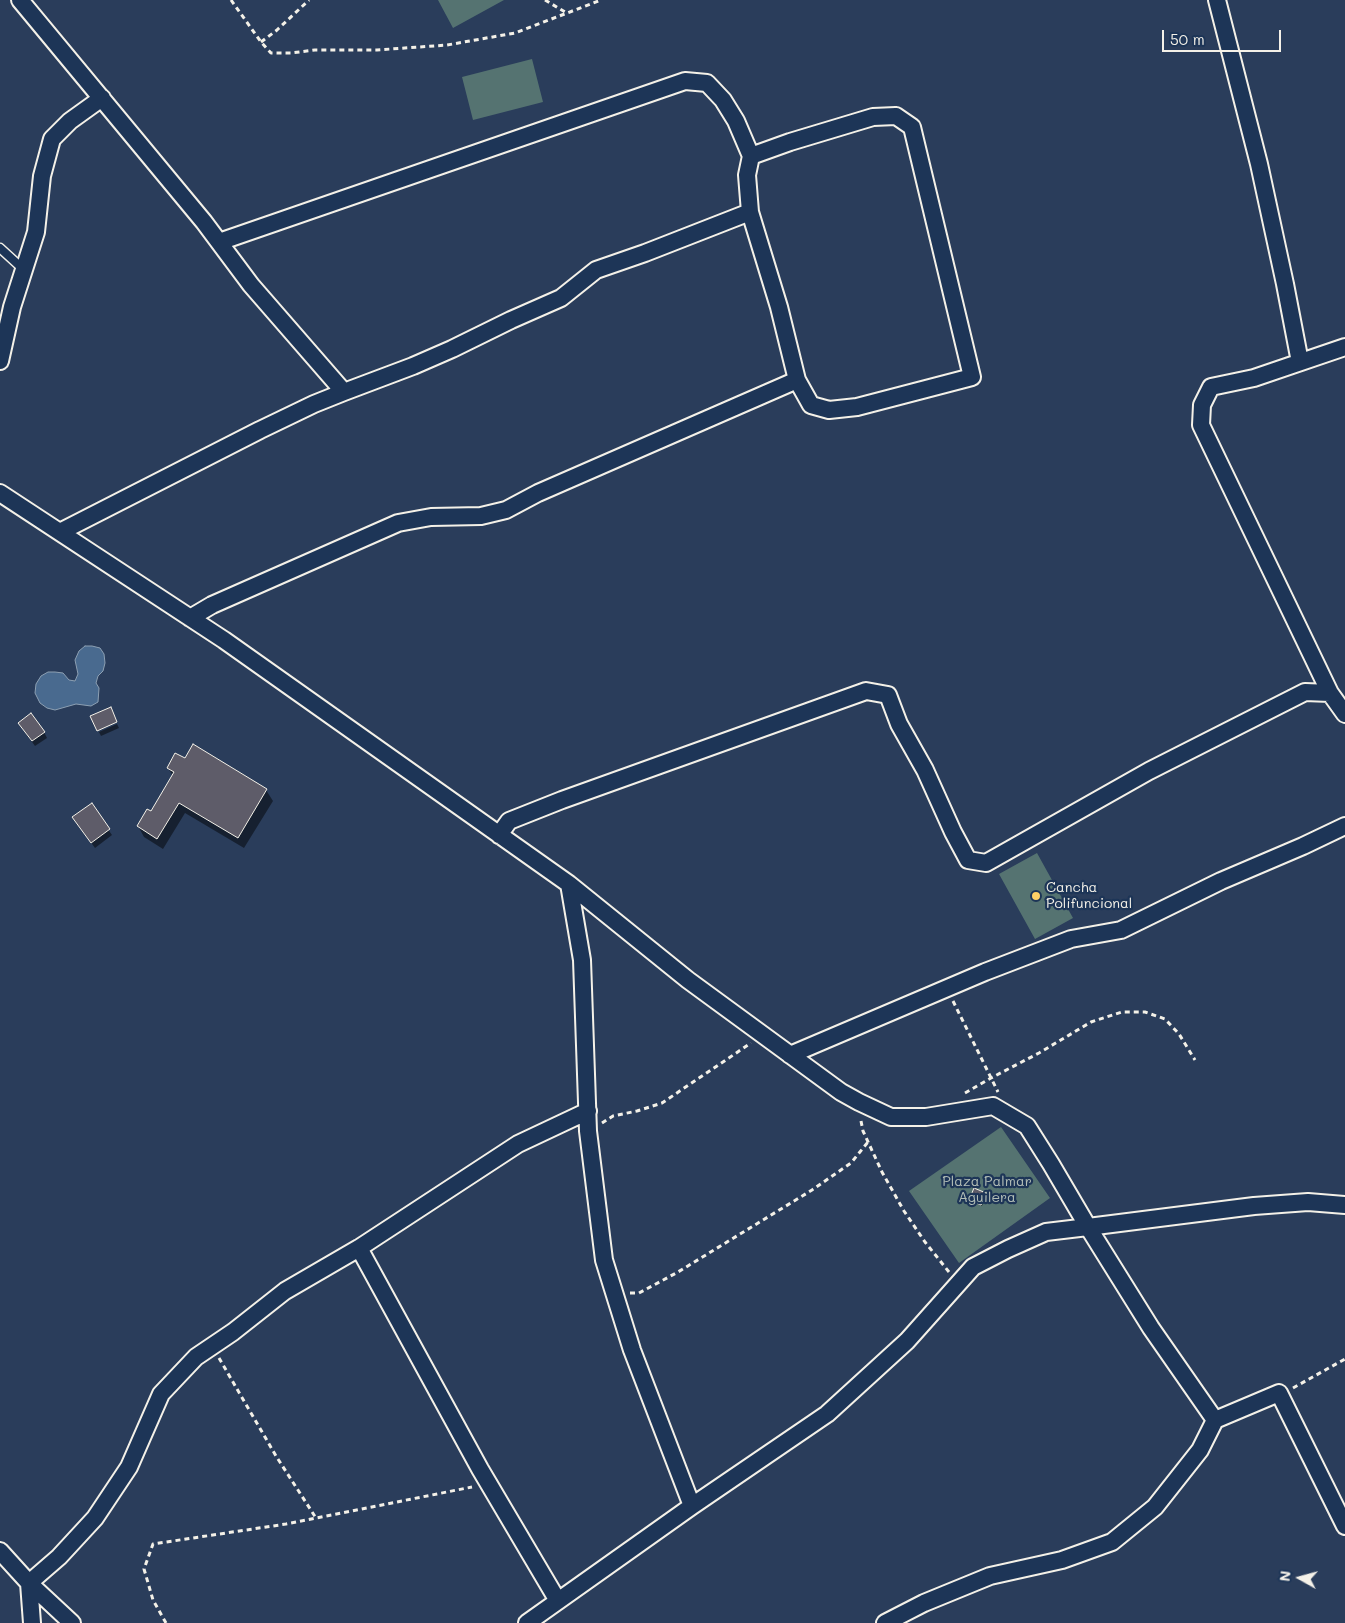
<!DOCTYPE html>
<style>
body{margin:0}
#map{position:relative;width:1345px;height:1623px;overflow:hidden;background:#2a3d5b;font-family:Mali,sans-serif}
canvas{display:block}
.north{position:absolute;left:1275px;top:1553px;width:50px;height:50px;-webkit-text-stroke:4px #1d3557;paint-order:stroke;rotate:277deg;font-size:14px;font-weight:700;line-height:20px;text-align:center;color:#f4f1e8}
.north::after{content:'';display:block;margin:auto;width:18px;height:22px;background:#f4f1e8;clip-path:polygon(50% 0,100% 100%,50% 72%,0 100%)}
.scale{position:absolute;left:1162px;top:30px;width:119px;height:22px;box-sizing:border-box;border:2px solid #f4f1e8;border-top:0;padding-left:6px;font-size:15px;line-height:18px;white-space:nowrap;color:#f4f1e8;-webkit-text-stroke:4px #1d3557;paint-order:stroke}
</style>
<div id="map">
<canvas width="1345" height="1623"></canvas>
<div class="north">N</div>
<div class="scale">50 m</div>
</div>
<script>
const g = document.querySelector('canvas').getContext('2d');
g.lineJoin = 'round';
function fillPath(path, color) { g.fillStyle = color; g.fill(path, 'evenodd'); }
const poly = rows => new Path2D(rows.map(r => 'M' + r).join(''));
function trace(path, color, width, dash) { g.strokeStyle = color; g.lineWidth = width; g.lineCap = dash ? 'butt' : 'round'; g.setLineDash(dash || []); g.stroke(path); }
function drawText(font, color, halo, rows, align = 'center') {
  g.font = font + ' Mali,sans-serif'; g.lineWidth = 4.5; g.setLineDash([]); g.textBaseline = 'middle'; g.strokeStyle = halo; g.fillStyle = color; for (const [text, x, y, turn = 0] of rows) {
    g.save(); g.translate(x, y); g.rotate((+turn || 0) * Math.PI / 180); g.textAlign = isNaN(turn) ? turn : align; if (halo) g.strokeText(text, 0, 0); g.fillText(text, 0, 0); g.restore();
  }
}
const green = poly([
 [438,0,504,0,453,28],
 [532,59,543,102,473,120,462,77],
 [1037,853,1073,918,1035,939,999,874],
 [1001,1127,1050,1198,959,1263,909,1191]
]);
const water = poly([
 [85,646,92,646,100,648,104,654,105,663,103,671,98,676,96,683,99,688,98,702,91,706,76,704,55,710,47,708,40,703,35,693,36,684,41,676,48,672,55,672,63,673,69,680,75,681,78,674,75,660,79,651,85,646]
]);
const shadow = poly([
 [117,724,119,728,101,736,99,732],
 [22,728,44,732,47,738,35,746],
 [185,760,266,790,273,801,244,848,185,813,163,849,144,837,138,826,152,813,173,776,168,768],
 [91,805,112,835,95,848,77,823],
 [985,1194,986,1196,982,1206,972,1202,971,1200]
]);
const building = poly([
 [111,707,117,722,97,731,90,716,111,707],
 [31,713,45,732,32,741,18,723,31,713],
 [193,744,267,789,238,838,179,803,157,839,137,826,147,809,151,811,174,772,167,768,175,753,185,758,193,744],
 [92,803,110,829,91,843,72,817,92,803],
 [974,1188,986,1193,981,1205,969,1200,974,1188]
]);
const path = poly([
 [231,0,261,42,271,53,291,53,315,50,377,50,447,45,515,33,601,0],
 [545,0,565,12],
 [261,42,277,30,309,0],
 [953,1001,998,1092],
 [965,1093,991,1078,1039,1053,1091,1022,1122,1012,1145,1012,1165,1019,1179,1034,1195,1060],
 [861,1121,863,1131,882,1172,904,1211,925,1242,949,1272],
 [602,1123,613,1116,637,1111,662,1103,751,1043],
 [630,1293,639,1293,678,1272,812,1190,851,1163,868,1142],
 [219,1358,276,1456,316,1518],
 [1293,1388,1345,1359],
 [166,1623,153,1600,144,1569,153,1544,286,1524,472,1487]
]);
const lane = poly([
 [0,248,23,269]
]);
const street = poly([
 [20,0,204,222,251,285,344,392],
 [1217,0,1259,164,1285,284,1300,362],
 [896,116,912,127,972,377,857,407,829,410,811,405,797,380,779,307,750,212,747,175,751,156,790,142,873,117,896,116],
 [219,242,685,81,707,83,723,100,736,121,751,156],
 [0,361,12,307,36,232,42,176,52,139,70,121,102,98],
 [0,493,224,640,569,884,688,980,841,1092,859,1102,891,1117,926,1117,993,1106,1027,1126,1051,1164,1088,1227,1151,1328,1215,1420],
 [60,532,260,430,314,404,344,392,413,366,452,349,511,320,561,298,596,270,645,253,750,212],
 [190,618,212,605,398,523,431,517,481,516,506,510,538,493,797,380],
 [1330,693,1201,425,1202,405,1211,387,1254,378,1345,347],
 [499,835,509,821,562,800,866,691,888,695,899,724,925,770,953,832,968,860,986,863,1149,771,1305,692,1330,693,1345,714],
 [569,884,582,960,588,1131,604,1260,632,1350,692,1506],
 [790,1055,985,972,1071,939,1121,930,1221,881,1303,846,1345,826],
 [359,1248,480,1469,558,1601],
 [0,1551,29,1583,32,1623],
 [72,1623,29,1583,59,1557,95,1518,129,1467,161,1394,196,1357,233,1332,285,1291,359,1248,518,1144,588,1111],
 [527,1623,692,1506,827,1414,907,1341,973,1267,1008,1249,1046,1232,1088,1227,1254,1206,1308,1202,1345,1205],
 [885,1623,924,1603,990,1576,1062,1560,1112,1542,1155,1507,1200,1450,1215,1420,1279,1393,1345,1526]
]);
const markers = [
 [1036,896,5,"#ffd166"]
];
const poiNames = [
 ["Cancha",1046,888],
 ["Polifuncional",1046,904]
];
const parkNames = [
 ["Plaza Palmar",987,1182],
 ["Aguilera",987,1198]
];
fillPath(green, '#557371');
fillPath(water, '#496a8f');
trace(water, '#8da0b3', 1);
fillPath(shadow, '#0007');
fillPath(building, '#5e5c69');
trace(building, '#f4f1e8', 1);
trace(lane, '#f4f1e8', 11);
trace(street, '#f4f1e8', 20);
trace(path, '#f4f1e8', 3, [5, 4]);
trace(lane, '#1d3557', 8);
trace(street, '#1d3557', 16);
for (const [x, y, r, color] of markers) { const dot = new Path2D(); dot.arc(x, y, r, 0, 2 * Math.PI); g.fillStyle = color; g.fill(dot); trace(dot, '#1d3557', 2); }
drawText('14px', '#f4f1e8', '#1d3557', poiNames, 'left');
drawText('14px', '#b4bfb8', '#1d3557', parkNames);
</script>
